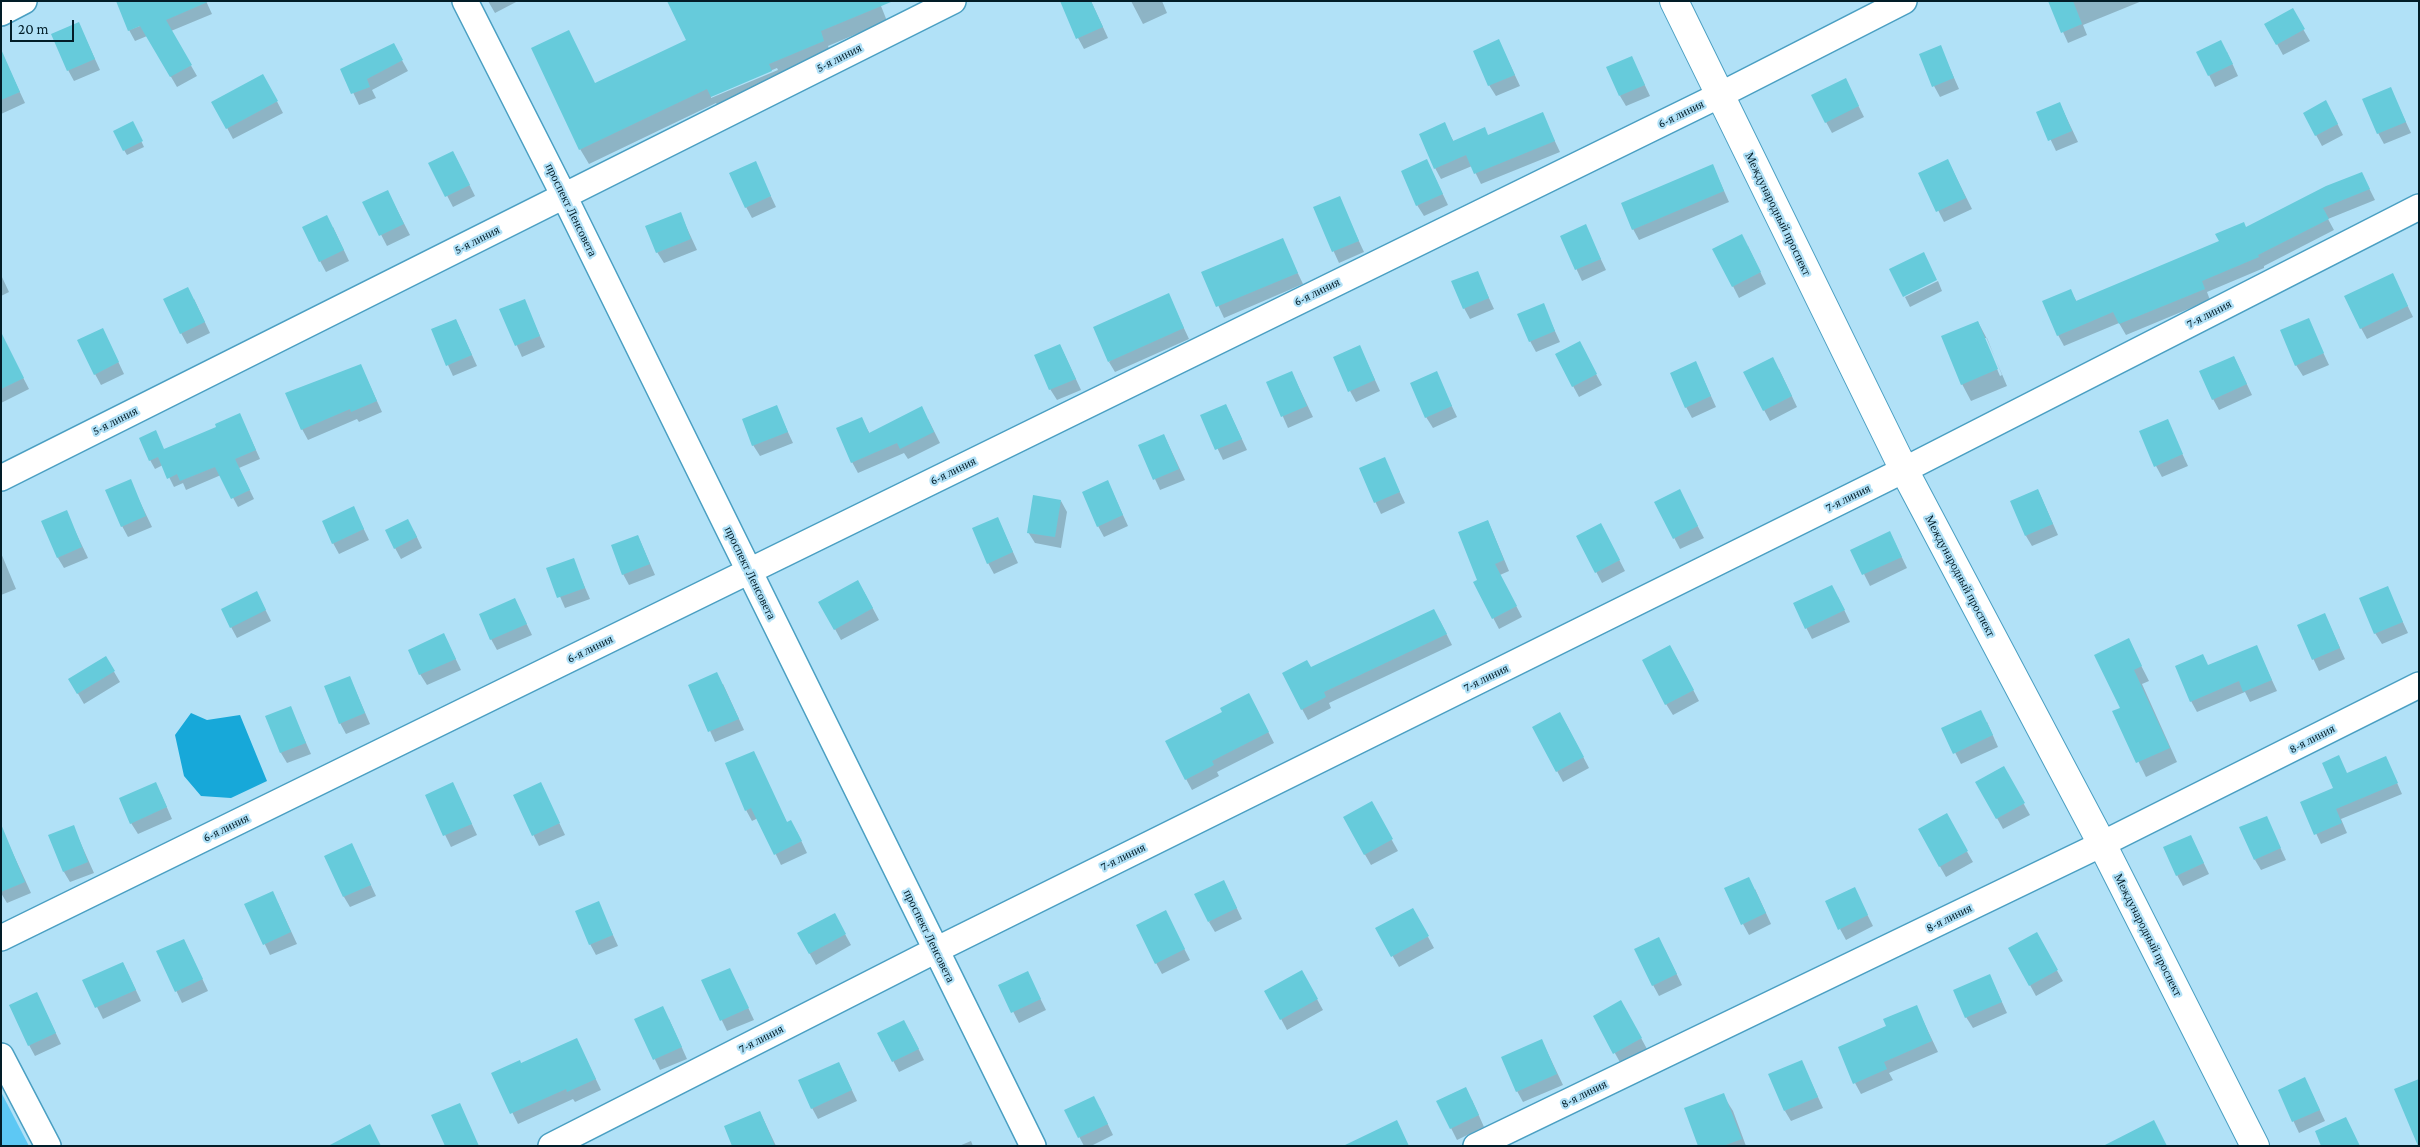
<!DOCTYPE html>
<meta charset="utf-8">
<style>
body{margin:0}
#map{position:relative;width:2420px;height:1147px;overflow:hidden;background:#b1e1f7;font-family:"Crimson Pro",serif}
canvas{display:block}
.frame{position:absolute;inset:0;border:2px solid #021d28;pointer-events:none}
.scale{position:absolute;left:10px;top:20px;width:64px;height:22px;box-sizing:border-box;border:2px solid #021d28;border-top:0;padding-left:6px;font-size:15px;line-height:18px;white-space:nowrap;color:#021d28;-webkit-text-stroke:4px #b1e1f7;paint-order:stroke}
</style>
<div id="map">
<canvas width="2420" height="1147"></canvas>
<div class="frame"></div>
<div class="scale">20 m</div>
</div>
<script>
const g = document.querySelector('canvas').getContext('2d');
g.lineJoin = 'round';
function fillPath(path, color) { g.fillStyle = color; g.fill(path, 'evenodd'); }
const poly = rows => new Path2D(rows.map(r => 'M' + r).join(''));
function trace(path, color, width, dash) { g.strokeStyle = color; g.lineWidth = width; g.lineCap = dash ? 'butt' : 'round'; g.setLineDash(dash || []); g.stroke(path); }
function drawText(font, color, halo, rows, align = 'center') {
  g.font = font + ' "Crimson Pro",serif'; g.lineWidth = 4.5; g.setLineDash([]); g.textBaseline = 'middle'; g.strokeStyle = halo; g.fillStyle = color; for (const [text, x, y, turn = 0] of rows) {
    g.save(); g.translate(x, y); g.rotate((+turn || 0) * Math.PI / 180); g.textAlign = isNaN(turn) ? turn : align; if (halo) g.strokeText(text, 0, 0); g.fillText(text, 0, 0); g.restore();
  }
}
const green = poly([
 [1,1092,29,1146,1,1146]
]);
const water = poly([
 [191,713,207,720,240,715,267,781,231,798,201,796,184,776,175,735]
]);
const shadow = poly([
 [206,1,212,14,171,31,197,76,177,87,147,36,135,41,129,30],
 [488,1,518,1,495,13],
 [879,1,887,21,828,46,832,56,721,111,716,103,589,164,580,149,595,84],
 [777,68,778,70,711,98,711,96],
 [1070,1,1091,1,1108,38,1084,49,1078,38],
 [1131,1,1162,1,1167,13,1143,24],
 [2049,1,2142,1,2083,25,2087,35,2068,43],
 [2292,10,2310,41,2283,55,2266,24],
 [79,24,100,70,74,81,68,70],
 [1499,41,1520,86,1496,96,1489,85],
 [1940,46,1959,89,1940,97,1934,86],
 [2227,52,2238,76,2215,87,2198,53],
 [399,55,408,71,372,90,376,98,359,105,342,69],
 [4,58,25,103,1,114,1,59],
 [1632,58,1650,96,1626,106,1620,96],
 [269,86,283,113,233,139,213,102],
 [2390,88,2411,133,2384,144,2378,133],
 [1851,91,1864,117,1832,133,1826,122],
 [2060,104,2078,142,2056,151,2038,113],
 [2332,113,2343,135,2322,146,2316,135],
 [1542,114,1560,152,1481,184,1472,166,1441,179,1435,168,1444,124,1454,142,1488,136],
 [135,128,144,147,127,155,124,150],
 [453,152,475,196,453,207,430,163],
 [1427,161,1448,205,1424,216,1417,205],
 [1948,161,1972,209,1944,222,1920,174],
 [755,163,776,207,752,218,746,207],
 [1713,166,1729,202,1639,240,1633,229],
 [2367,184,2375,200,2328,219,2334,230,2264,266,2264,268,2207,292,2210,300,2126,335,2119,323,2064,346,2058,335,2070,290,2077,302,2220,242,2246,228],
 [1339,198,1364,252,1339,263,1314,208],
 [364,202,393,202,410,235,387,246],
 [680,213,697,250,664,263,657,252],
 [1585,226,1606,270,1582,281,1561,236],
 [333,227,349,261,326,272,320,261],
 [1282,240,1303,284,1224,318,1203,273],
 [1748,246,1766,284,1739,298,1714,249],
 [1477,272,1494,309,1470,319,1464,308],
 [1,275,9,292,1,296],
 [1938,281,1942,291,1910,307,1905,297],
 [2398,286,2413,317,2367,339,2361,328],
 [1168,294,1189,339,1115,372,1109,362],
 [194,299,210,333,187,344,181,333],
 [524,301,545,347,522,357,501,310],
 [1543,305,1560,342,1536,352,1530,341],
 [456,320,477,366,453,376,432,330],
 [2308,320,2329,365,2303,376,2296,365],
 [1978,322,1987,339,2007,386,1971,401,1962,384],
 [1984,338,1987,338,2002,375,2000,376],
 [108,340,124,374,101,385,95,374],
 [1,345,11,354,29,389,1,403],
 [1060,345,1081,390,1057,400,1050,389],
 [1585,354,1602,385,1579,397,1573,386],
 [2234,357,2252,395,2219,410,2213,399],
 [1365,358,1380,391,1356,402,1350,391],
 [1696,363,1716,407,1692,418,1686,407],
 [361,366,382,412,359,422,357,419,308,440,302,429],
 [1779,369,1797,407,1770,421,1764,410],
 [1292,373,1313,417,1288,428,1268,383],
 [1436,373,1457,417,1433,428,1426,417],
 [1226,405,1247,450,1223,460,1202,416],
 [776,406,793,443,760,456,753,445],
 [240,415,260,459,239,468,254,499,238,507,221,475,186,490,183,483,174,487,163,465,155,469,150,460,164,450,218,428],
 [861,418,870,434,928,419,940,443,908,459,904,453,858,473,852,462],
 [2167,421,2188,466,2162,477,2156,466],
 [1164,435,1185,480,1160,490,1140,446],
 [1384,459,1405,503,1381,514,1360,469],
 [130,481,152,527,128,537,122,526],
 [1108,482,1128,526,1104,537,1098,526],
 [2038,490,2058,535,2032,546,2026,536],
 [1061,501,1067,512,1061,548,1035,543,1028,532],
 [1685,502,1704,538,1680,549,1656,503],
 [66,512,88,558,64,568,58,558],
 [359,519,369,540,339,554,333,543],
 [998,519,1018,563,994,574,988,563],
 [1488,521,1509,571,1500,575,1522,617,1499,629,1475,583,1478,581],
 [414,531,422,548,401,559,395,548],
 [638,536,655,575,629,585,623,574],
 [1607,536,1625,571,1602,583,1578,537],
 [1895,543,1907,568,1870,586,1852,550],
 [1,553,16,589,1,595],
 [573,560,590,599,565,608,548,569],
 [2387,588,2408,633,2382,644,2375,633],
 [864,592,879,620,841,640,820,602],
 [1838,597,1850,622,1812,639,1794,604],
 [515,600,532,635,497,650,491,639],
 [262,603,271,621,237,638,231,627],
 [2325,615,2345,659,2319,671,2298,626],
 [1440,621,1452,645,1329,703,1331,708,1308,720,1302,709,1311,668],
 [444,635,461,670,427,685,420,674],
 [2128,640,2149,681,2142,684,2177,762,2146,777,2114,712,2122,708],
 [2256,646,2277,691,2250,702,2245,692,2197,712,2191,701,2209,666],
 [1676,657,1699,701,1673,715,1666,704],
 [106,658,120,682,84,704,70,680],
 [350,678,370,724,346,734,340,723],
 [723,684,744,730,715,742,690,686],
 [1255,706,1274,743,1217,772,1219,776,1192,790,1186,779],
 [290,707,311,754,287,763,281,753],
 [1987,722,1998,747,1961,764,1943,729],
 [1566,724,1589,768,1563,782,1557,771],
 [753,752,787,823,797,832,807,853,781,865,758,818,752,821,746,810],
 [2386,758,2402,794,2341,819,2347,833,2321,844,2302,803,2335,788,2347,774],
 [2003,767,2030,815,2003,829,1977,782],
 [453,784,477,835,451,847,426,796],
 [541,784,565,835,539,846,514,796],
 [161,794,172,819,138,834,131,823],
 [1371,803,1398,851,1371,865,1344,818],
 [1946,815,1973,862,1946,877,1919,830],
 [2266,817,2286,860,2261,870,2255,860],
 [73,826,94,873,70,882,64,872],
 [352,845,376,896,350,907,344,897],
 [10,847,31,893,7,903,1,893,1,850],
 [2196,847,2209,874,2183,886,2177,875],
 [1755,889,1771,924,1749,935,1743,924],
 [1229,892,1242,919,1215,932,1209,922],
 [1860,900,1873,926,1846,940,1840,929],
 [598,902,618,946,596,955,590,944],
 [278,903,297,944,270,955,246,905],
 [1413,909,1434,948,1399,967,1377,929],
 [834,914,851,945,816,965,799,934],
 [1171,923,1190,960,1162,974,1156,963],
 [2036,934,2063,981,2036,996,2010,949],
 [184,940,208,991,182,1003,158,952],
 [1665,950,1682,985,1659,996,1653,985],
 [123,963,141,1001,103,1019,84,981],
 [1302,972,1323,1010,1287,1030,1266,991],
 [1990,976,2007,1013,1973,1028,1966,1017],
 [735,980,754,1020,727,1031,703,981],
 [1033,984,1046,1010,1019,1023,1000,986],
 [37,994,61,1044,35,1056,29,1045],
 [1621,1001,1647,1049,1621,1064,1594,1016],
 [1916,1006,1938,1052,1889,1073,1893,1080,1861,1094,1855,1083,1888,1027],
 [669,1019,687,1059,660,1070,636,1020],
 [910,1032,924,1060,899,1072,879,1034],
 [577,1040,601,1090,575,1102,573,1099,518,1124,493,1074,521,1065],
 [1542,1041,1563,1085,1523,1102,1517,1091],
 [1802,1062,1823,1108,1791,1121,1785,1111],
 [839,1063,857,1101,818,1119,812,1108],
 [2305,1079,2325,1121,2299,1133,2279,1090],
 [1723,1095,1733,1111,1746,1146,1700,1146],
 [1472,1100,1484,1127,1457,1140,1438,1102],
 [1100,1108,1113,1135,1091,1146,1084,1146,1066,1111],
 [760,1112,776,1146,733,1146],
 [971,1141,973,1146,959,1146]
]);
const building = poly([
 [116,1,210,1,166,20,192,65,170,77,140,26,128,31],
 [667,1,891,1,891,2,821,31,824,41,769,64,772,71,711,97,707,89,579,150,531,48,569,30,595,83,686,40],
 [1060,1,1091,1,1103,27,1076,39],
 [2048,1,2073,1,2082,24,2061,33],
 [2293,8,2305,29,2276,45,2264,24],
 [79,22,95,59,67,71,51,34],
 [1499,39,1515,75,1488,86,1473,51],
 [2221,40,2233,64,2208,76,2196,52],
 [394,43,403,60,367,79,370,87,351,94,340,69],
 [1941,45,1954,78,1932,87,1919,54],
 [1,49,20,92,1,100],
 [1632,56,1645,85,1619,96,1606,67],
 [263,74,278,101,226,129,211,102],
 [1846,78,1859,106,1825,123,1811,95],
 [2391,87,2406,122,2377,134,2362,99],
 [2326,100,2338,124,2315,136,2303,113],
 [2060,102,2072,131,2048,141,2036,112],
 [1543,112,1555,141,1474,174,1466,155,1434,169,1419,134,1445,122,1453,141,1485,127,1488,135],
 [133,121,143,141,123,151,113,131],
 [453,151,470,185,445,197,428,163],
 [1427,159,1443,194,1416,206,1401,171],
 [1948,159,1966,198,1936,212,1918,173],
 [756,161,771,196,745,208,729,173],
 [1713,164,1724,191,1632,230,1621,203],
 [2362,172,2370,189,2323,208,2329,219,2258,255,2259,257,2202,281,2205,289,2119,324,2113,312,2057,336,2042,301,2071,289,2076,301,2219,241,2215,234,2244,222,2246,227,2326,186],
 [388,190,404,224,379,236,362,202],
 [1340,196,1359,241,1332,252,1313,207],
 [681,212,691,239,656,253,645,226],
 [327,215,344,250,319,262,302,227],
 [1586,224,1601,259,1575,270,1560,236],
 [1742,234,1761,272,1732,287,1712,249],
 [1283,238,1298,273,1216,307,1201,272],
 [1924,252,1937,280,1903,297,1889,269],
 [1478,271,1489,298,1463,309,1451,281],
 [2393,273,2408,306,2360,329,2344,296],
 [188,287,205,322,180,334,163,299],
 [1169,293,1184,328,1108,362,1093,327],
 [525,299,540,336,515,346,499,309],
 [1544,303,1555,331,1529,342,1517,314],
 [2309,318,2324,353,2295,366,2280,330],
 [456,319,472,355,446,366,431,329],
 [1978,321,1998,369,1961,385,1941,336],
 [103,328,119,362,94,375,77,340],
 [1,332,24,378,1,389],
 [1580,341,1597,374,1572,387,1555,354],
 [1060,344,1076,379,1049,390,1034,355],
 [1360,345,1375,380,1348,392,1333,357],
 [2234,356,2247,384,2212,400,2199,371],
 [1773,357,1792,396,1763,411,1743,372],
 [1696,361,1711,396,1685,408,1670,373],
 [361,364,377,401,351,412,350,409,301,430,285,393],
 [1292,371,1307,406,1281,417,1266,382],
 [1437,371,1452,406,1425,418,1410,383],
 [1226,404,1242,439,1215,450,1200,415],
 [777,405,788,432,752,446,742,419],
 [922,406,934,432,900,449,897,443,851,463,836,428,862,417,869,433],
 [240,413,256,450,235,459,250,490,231,499,215,467,180,481,177,474,167,479,158,457,149,461,139,438,156,430,164,449,216,427,215,424],
 [2168,419,2183,454,2154,467,2139,431],
 [1164,434,1179,469,1153,480,1138,445],
 [1385,457,1400,492,1374,503,1359,468],
 [131,479,146,516,121,527,105,490],
 [1108,480,1123,515,1097,527,1082,492],
 [1680,489,1698,526,1673,539,1654,502],
 [2038,489,2053,524,2025,536,2010,501],
 [1033,495,1061,500,1055,537,1027,533],
 [354,506,364,529,332,544,322,521],
 [67,510,82,547,57,558,41,521],
 [998,517,1013,552,987,564,972,528],
 [408,519,417,537,394,549,385,530],
 [1488,520,1504,560,1495,564,1517,606,1492,619,1473,582,1477,580,1458,532],
 [1601,523,1620,560,1595,573,1576,536],
 [1890,531,1902,557,1862,575,1850,550],
 [638,535,650,564,622,575,611,545],
 [574,558,585,588,557,598,546,568],
 [858,580,873,608,834,630,818,602],
 [1832,585,1845,610,1805,629,1793,603],
 [2388,586,2403,622,2374,634,2359,598],
 [257,591,266,610,230,628,221,609],
 [515,598,527,624,490,640,479,614],
 [1434,609,1447,634,1324,692,1326,697,1301,710,1282,673,1307,660,1311,667],
 [2325,613,2340,648,2312,660,2297,625],
 [444,633,456,659,419,675,408,650],
 [2129,638,2142,666,2134,670,2170,748,2136,763,2112,711,2120,708,2094,655],
 [1670,645,1694,690,1665,705,1642,660],
 [2257,645,2272,680,2243,692,2239,681,2190,702,2175,666,2203,654,2208,665],
 [106,656,115,671,77,694,68,679],
 [717,672,739,719,708,732,688,685],
 [350,676,365,713,339,724,324,686],
 [1249,693,1269,732,1212,761,1214,765,1185,780,1165,741,1222,712,1220,708],
 [291,706,306,743,280,753,265,716],
 [1981,710,1993,735,1953,754,1941,728],
 [1560,712,1584,757,1556,772,1532,727],
 [754,751,787,822,791,820,802,841,774,855,751,808,745,811,725,763],
 [2339,755,2347,773,2386,756,2398,783,2336,809,2342,823,2314,835,2300,802,2333,788,2322,763],
 [2004,766,2025,803,1996,819,1975,782],
 [156,782,167,807,130,824,119,798],
 [453,782,472,824,443,836,425,795],
 [541,782,560,823,532,836,513,795],
 [1372,801,1393,839,1364,855,1343,817],
 [1947,813,1968,851,1939,867,1918,829],
 [2267,816,2281,848,2254,860,2239,827],
 [1,824,25,882,1,892],
 [74,825,88,862,63,872,48,835],
 [2191,835,2204,863,2176,876,2163,847],
 [352,843,371,885,343,897,324,856],
 [1749,877,1766,913,1741,925,1724,888],
 [1224,880,1237,908,1208,922,1194,894],
 [1855,887,1868,915,1838,930,1825,901],
 [273,891,291,932,263,945,244,904],
 [599,901,613,935,589,945,575,911],
 [1413,908,1429,936,1391,957,1375,928],
 [1166,910,1185,949,1155,964,1136,925],
 [835,913,846,934,809,954,797,933],
 [2037,932,2058,970,2029,986,2008,948],
 [1659,937,1677,974,1652,986,1634,949],
 [184,939,203,979,175,992,156,951],
 [123,962,136,990,95,1008,82,980],
 [730,968,749,1008,720,1021,701,980],
 [1302,970,1318,999,1280,1020,1264,991],
 [1028,971,1041,999,1011,1013,998,985],
 [1990,974,2002,1002,1965,1018,1953,990],
 [37,992,56,1033,28,1046,9,1005],
 [1621,1000,1642,1038,1613,1054,1593,1016],
 [1917,1005,1932,1041,1884,1062,1887,1069,1853,1084,1838,1047,1886,1026,1883,1019],
 [663,1006,682,1047,653,1060,634,1019],
 [904,1020,919,1049,892,1062,877,1033],
 [577,1038,596,1079,567,1092,566,1089,510,1114,491,1073,520,1060,521,1063],
 [1542,1039,1557,1074,1516,1092,1501,1057],
 [1802,1060,1818,1097,1784,1111,1768,1074],
 [839,1062,852,1090,811,1109,798,1080],
 [2305,1077,2320,1110,2292,1122,2278,1090],
 [2419,1079,2419,1146,2418,1146,2394,1089],
 [1466,1087,1479,1115,1450,1129,1436,1101],
 [1724,1093,1742,1139,1723,1146,1698,1146,1684,1108],
 [1094,1096,1108,1124,1078,1138,1064,1110],
 [460,1103,479,1146,445,1146,431,1115],
 [760,1111,775,1146,732,1146,724,1126],
 [2346,1117,2360,1146,2321,1146,2315,1131],
 [1397,1120,1409,1146,1343,1146],
 [2154,1120,2167,1146,2103,1146],
 [370,1124,381,1146,328,1146]
]);
const minor = poly([
 [465,1,564,196,1033,1146],
 [1,13,24,1],
 [1,478,953,1],
 [1,938,1720,95,1904,1],
 [1,1056,48,1146],
 [551,1146,936,950,1904,470,2419,207],
 [1476,1146,2102,844,2419,685]
]);
const tertiary = poly([
 [1674,1,1904,470,2102,844,2255,1146]
]);
const streetNames = [
 ["5-я линия",839,58,-27],
 ["6-я линия",1681,114,-26],
 ["проспект Ленсовета",571,210,64],
 ["Международный проспект",1778,214,64],
 ["5-я линия",477,240,-27],
 ["6-я линия",1317,292,-26],
 ["7-я линия",2209,314,-27],
 ["5-я линия",115,421,-27],
 ["6-я линия",953,471,-26],
 ["7-я линия",1848,498,-26],
 ["проспект Ленсовета",750,573,64],
 ["Международный проспект",1960,576,62],
 ["6-я линия",590,649,-26],
 ["7-я линия",1486,678,-26],
 ["8-я линия",2312,739,-27],
 ["6-я линия",226,828,-26],
 ["7-я линия",1123,857,-26],
 ["8-я линия",1949,918,-26],
 ["Международный проспект",2148,935,63],
 ["проспект Ленсовета",929,936,64],
 ["7-я линия",761,1039,-27],
 ["8-я линия",1584,1094,-26]
];
fillPath(green, '#5dc8f4');
fillPath(water, '#17a8d9');
fillPath(shadow, '#0003');
fillPath(building, '#66cbdb');
trace(minor, '#4a9fc2', 28);
trace(tertiary, '#4a9fc2', 30);
trace(minor, '#fff', 25);
trace(tertiary, '#fff', 28);
drawText('12px', '#021d28', '#b1e1f7', streetNames);
</script>
